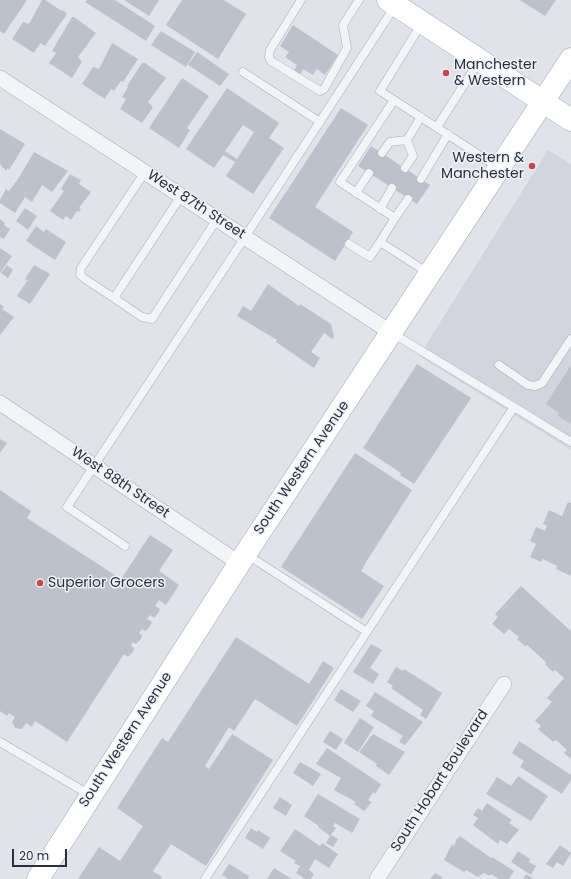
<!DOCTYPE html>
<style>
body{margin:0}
#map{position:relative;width:571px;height:879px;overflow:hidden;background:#e0e3e9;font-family:Poppins,sans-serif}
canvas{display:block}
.scale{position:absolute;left:12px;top:849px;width:55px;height:18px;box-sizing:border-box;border:2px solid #282f41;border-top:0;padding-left:5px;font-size:12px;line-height:14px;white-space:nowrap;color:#282f41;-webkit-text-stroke:3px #eff2f7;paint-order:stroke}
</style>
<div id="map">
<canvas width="571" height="879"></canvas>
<div class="scale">20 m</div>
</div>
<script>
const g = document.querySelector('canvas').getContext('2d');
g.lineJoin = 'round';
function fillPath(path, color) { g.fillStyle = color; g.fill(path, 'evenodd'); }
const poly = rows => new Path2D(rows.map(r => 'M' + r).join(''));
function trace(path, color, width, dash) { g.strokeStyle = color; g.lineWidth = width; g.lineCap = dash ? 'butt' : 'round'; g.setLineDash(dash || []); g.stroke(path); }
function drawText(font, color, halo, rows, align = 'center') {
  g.font = font + ' Poppins,sans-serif'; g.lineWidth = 3; g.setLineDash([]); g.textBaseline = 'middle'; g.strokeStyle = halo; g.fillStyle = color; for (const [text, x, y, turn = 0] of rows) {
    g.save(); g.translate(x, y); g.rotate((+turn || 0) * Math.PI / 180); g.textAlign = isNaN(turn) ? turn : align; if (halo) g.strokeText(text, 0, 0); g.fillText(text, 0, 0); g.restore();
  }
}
const built = poly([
 [548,150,571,164,571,450,419,356]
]);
const building = poly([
 [0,0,27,0,4,34,0,31],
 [42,0,45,0,62,11,63,10,67,14,45,46,40,43,34,53,12,39,23,22,29,24],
 [87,0,115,0,155,26,146,41,85,2],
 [124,0,159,0,149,16],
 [182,0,224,0,246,14,218,59,166,25],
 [520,0,556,0,545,16],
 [72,17,74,17,96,33,78,57,82,62,72,78,49,63,56,53,52,51],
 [293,25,338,55,325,75,317,69,313,75,303,69,300,75,294,71,297,65,285,57,289,52,280,46],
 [161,31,195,52,186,67,151,45],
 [112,43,138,59,123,82,121,81,114,91,111,89,105,99,82,84,93,67,99,69],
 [197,52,229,74,220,86,188,65],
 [142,63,145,63,166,78,148,102,153,107,142,123,120,109,126,99,122,97,128,87,127,86],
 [182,78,209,96,187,128,190,130,179,148,149,128],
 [227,88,279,123,269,138,284,148,253,194,226,176,235,162,223,155,214,168,186,149],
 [243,125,254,132,237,159,225,151],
 [341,108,368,125,315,207,353,232,335,261,269,218],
 [0,129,25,144,9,170,8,168,6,171,0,164],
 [371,146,430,185,417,204,358,166],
 [34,152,68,171,52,192,42,185,32,202,25,197,15,213,0,203,0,200,6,189,9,191,18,179],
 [70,174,81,180,79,184,91,192,79,208,81,209,79,212,77,211,71,220,66,216,63,220,50,211,64,191,61,189],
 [25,208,37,216,28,230,16,221],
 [0,219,5,223,4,225,10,229,4,239,0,237],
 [36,226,44,232,46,229,66,242,55,260,26,241],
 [0,248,12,256,0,273],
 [7,265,13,270,8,278,1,273],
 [34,265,50,274,30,304,17,296,27,281,30,282,25,279],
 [268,284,299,306,300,304,331,324,334,337,332,339,324,333,311,352,320,358,314,368,276,342,277,340,237,316,243,306,251,311],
 [0,304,4,307,2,309,14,317,0,335],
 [417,364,471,398,414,484,400,475,401,473,363,448],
 [571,365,571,424,558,416,559,413,546,404],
 [0,439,7,443,0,453],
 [355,453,412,490,363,567,364,567,361,571,384,586,362,619,281,567],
 [0,490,31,511,27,518,121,579,150,535,173,550,159,571,179,585,166,605,159,600,155,606,160,609,159,612,154,618,150,615,147,619,152,622,150,626,146,631,142,629,139,633,142,635,141,639,136,644,133,642,131,646,134,648,133,652,128,657,124,654,67,742,35,721,32,727,26,723,22,729,15,728,12,722,15,717,9,713,7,716,0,711],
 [568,502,571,503,571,576,556,569,557,566,543,559,541,562,530,557,536,544,530,541,536,527,545,531,547,526,543,524,549,510,562,516],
 [521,586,571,631,571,759,564,753,567,750,556,740,553,742,538,729,541,726,535,721,552,702,547,698,564,678,555,670,553,672,545,664,546,662,527,645,525,646,517,639,519,637,509,629,504,634,492,624,498,617,495,614],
 [236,637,309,684,323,661,334,668,297,726,255,699,234,731,229,727,205,766,209,769,232,734,273,760,206,866,171,844,153,871,162,877,160,879,78,879,99,847,120,861,143,826,117,808,162,738,168,742],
 [371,644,382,650,370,668,379,674,373,684,353,672],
 [396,667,403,671,404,669,442,693,426,719,420,715,423,710,391,688,393,686,387,682],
 [341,689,361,701,353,712,334,700],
 [375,692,423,722,405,745,399,742,403,736,371,716,374,711,366,706],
 [360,718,374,727,358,752,344,743],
 [330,731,343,739,336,750,323,742],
 [373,734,405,752,389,775,376,766,377,764,359,752],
 [519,741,571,775,571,780,562,794,520,767,524,761,512,753],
 [327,748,381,784,375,794,373,792,368,800,372,802,364,811,354,804,356,802,334,790,341,778,316,764],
 [300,762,321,774,313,786,293,773],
 [518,776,548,796,531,821,486,794,497,777,511,786],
 [318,794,360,819,352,833,335,823,333,826,336,828,331,835,338,839,333,847,326,843,330,836,318,827,319,826,304,816],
 [280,797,292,805,286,816,273,808],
 [487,803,512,820,509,823,519,830,507,844,500,840,498,844,473,825,478,818,473,815,478,808,482,811],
 [251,828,257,832,258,830,270,838,263,849,245,838],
 [295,829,320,846,322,843,338,854,329,868,315,859,309,870,314,874,311,879,305,879,296,873,300,866,294,863,296,861,280,851],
 [460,836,491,858,492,857,514,871,509,879,499,879,491,874,490,876,484,873,478,877,466,870,464,872,444,860,452,844,454,846,457,838,458,839],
 [560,845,571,853,563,866,557,862,553,868,546,864],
 [518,851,530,859,529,862,536,866,531,875,511,862],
 [229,864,249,876,248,879,229,879,222,875],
 [274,868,292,879,267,879],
 [435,873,442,877,441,879,430,879],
 [526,874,534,879,523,879]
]);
const lane = poly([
 [301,0,270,50,269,57,271,61,320,91,324,89,347,48,343,25,359,0],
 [422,23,380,91,498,167],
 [243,72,320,122],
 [394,100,340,182,395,218,380,242,430,274],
 [437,127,479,61],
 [407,140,421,117],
 [382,153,390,142,407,140],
 [405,168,413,156,407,140],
 [145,172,81,268,80,275,85,279,114,298,181,196],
 [421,179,448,134],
 [356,193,369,173],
 [380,209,392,188],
 [395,218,408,199],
 [349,244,370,257,380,242],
 [114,298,142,317,152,319,217,219],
 [499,365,528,385,535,386,542,383,571,339],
 [514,407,571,442],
 [125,546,67,507,245,237,395,6],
 [246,554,367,632],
 [0,742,90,795],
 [205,879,514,407,392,333]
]);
const street = poly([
 [0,78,392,333],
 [0,403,239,563],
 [377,879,504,684]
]);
const primary = poly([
 [388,0,571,120],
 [38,879,246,553,571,59]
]);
const markers = [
 [446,73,4,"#d0434b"],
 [532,166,4,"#d0434b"],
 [40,583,4,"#d0434b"]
];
const poiNames = [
 ["Manchester",454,65],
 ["& Western",454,81],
 ["Western &",524,158,"right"],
 ["Manchester",524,174,"right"],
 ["Superior Grocers",48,583]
];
const streetNames = [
 ["West 87th Street",196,205,33],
 ["South Western Avenue",302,468,-56],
 ["West 88th Street",120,483,34],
 ["South Western Avenue",126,740,-57],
 ["South Hobart Boulevard",440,781,-57]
];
fillPath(built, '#d2d5de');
fillPath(building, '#bdc1cc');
trace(lane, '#a9adb7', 9);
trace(street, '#a9adb7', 16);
trace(primary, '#9fa6b5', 23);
trace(lane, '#f3f4f7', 8);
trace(street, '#f3f4f7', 15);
trace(primary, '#fff', 22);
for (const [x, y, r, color] of markers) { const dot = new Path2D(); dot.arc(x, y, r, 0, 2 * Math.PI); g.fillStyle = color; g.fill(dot); trace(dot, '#eff2f7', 1.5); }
drawText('14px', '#282f41', '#eff2f7', poiNames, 'left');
drawText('14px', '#282f41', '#eff2f7', streetNames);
</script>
